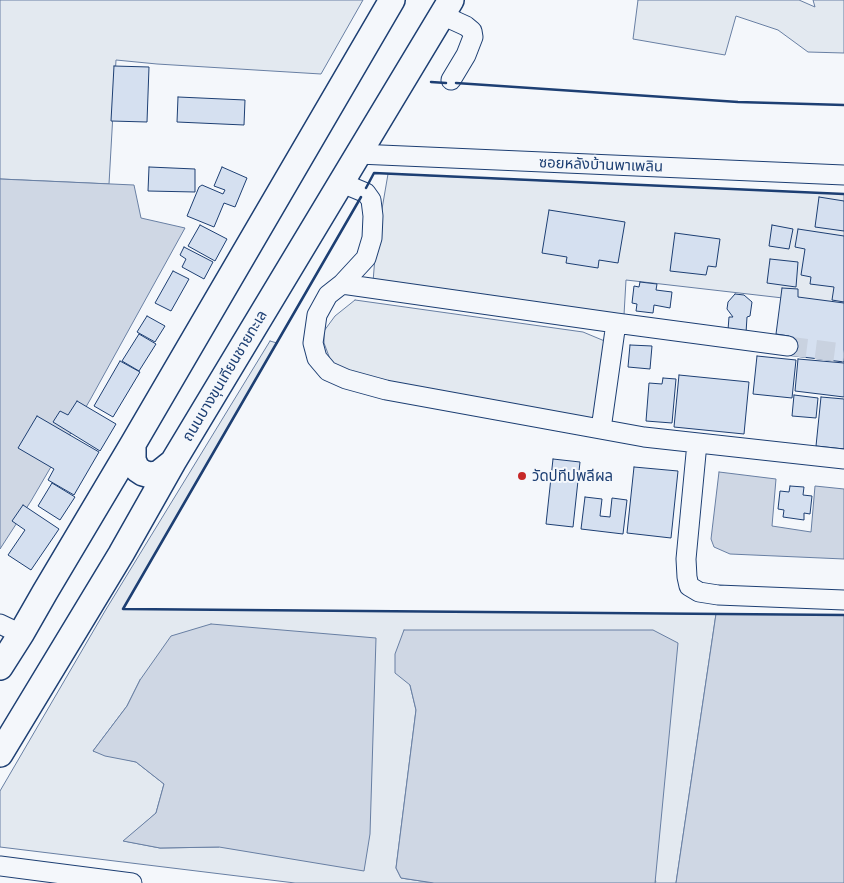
<!DOCTYPE html>
<meta charset="utf-8">
<style>
body{margin:0}
canvas{display:block;background:#f4f7fb}
</style>
<canvas width="844" height="883"></canvas>
<script>
const g = document.querySelector('canvas').getContext('2d');
g.lineJoin = 'round';
function fillPath(path, color) { g.fillStyle = color; g.fill(path, 'evenodd'); }
const poly = rows => new Path2D(rows.map(r => 'M' + r).join(''));
function trace(path, color, width, dash) { g.strokeStyle = color; g.lineWidth = width; g.lineCap = dash ? 'butt' : 'round'; g.setLineDash(dash || []); g.stroke(path); }
function drawText(font, color, halo, rows, align = 'center') {
  g.font = font + ' "Alegreya Sans","Noto Sans Thai",sans-serif'; g.lineWidth = 4; g.setLineDash([]); g.textBaseline = 'middle'; g.strokeStyle = halo; g.fillStyle = color; for (const [text, x, y, turn = 0] of rows) {
    g.save(); g.translate(x, y); g.rotate((+turn || 0) * Math.PI / 180); g.textAlign = isNaN(turn) ? turn : align; if (halo) g.strokeText(text, 0, 0); g.fillText(text, 0, 0); g.restore();
  }
}
const green = poly([
 [0,0,363,0,321,74,157,64,116,60,109,184,0,179,0,0],
 [638,0,799,0,815,7,813,0,844,0,844,53,808,52,778,30,736,16,725,55,633,39,638,0],
 [388,174,844,194,844,305,626,280,624,315,373,282,376,244,388,174],
 [355,300,583,332,607,342,597,415,583,422,341,372,330,359,324,343,324,331,335,316,355,300],
 [270,341,277,343,123,609,716,614,676,883,655,883,656,881,410,685,416,710,396,868,401,878,434,883,295,883,0,847,0,791,105,611,270,341],
 [140,680,219,847,160,848,124,841,156,813,164,784,136,762,93,751,127,706,140,680]
]);
const water = poly([
 [0,179,134,185,141,218,185,228,90,400,31,501,0,549,0,179],
 [719,472,776,479,772,526,811,532,815,486,844,489,844,559,730,554,714,547,711,539,719,472],
 [716,614,844,615,844,883,676,883,716,614],
 [211,624,376,638,370,834,364,871,219,847,160,848,123,841,156,813,164,784,136,762,105,756,93,751,127,706,140,680,171,636,211,624],
 [404,630,653,630,678,643,655,883,434,883,401,878,396,868,416,710,410,685,395,673,395,654,404,630]
]);
const building = poly([
 [114,66,149,67,147,122,111,121,114,66],
 [178,97,245,100,244,125,177,122,178,97],
 [149,167,195,169,195,192,148,191,149,167],
 [222,167,247,178,235,207,224,203,214,227,187,216,199,187,202,185,223,194,225,190,214,186,222,167],
 [819,197,844,201,844,231,815,227,819,197],
 [549,210,625,222,618,263,599,260,598,268,566,263,567,257,542,253,549,210],
 [200,225,227,239,215,261,188,246,200,225],
 [772,225,793,229,789,249,769,246,772,225],
 [798,229,844,236,844,302,832,300,834,287,810,284,811,277,801,275,805,249,795,247,798,229],
 [675,233,720,239,716,267,708,266,706,275,670,271,675,233],
 [184,247,213,262,204,279,182,267,186,259,180,255,184,247],
 [770,259,798,262,796,287,767,283,770,259],
 [173,271,189,279,171,311,155,303,173,271],
 [640,282,657,284,656,290,672,292,670,308,654,305,653,313,636,311,637,304,632,303,634,286,639,287,640,282],
 [782,288,798,289,798,297,844,303,844,362,786,355,789,336,776,334,782,288],
 [735,294,744,295,752,302,750,316,747,317,746,333,728,330,729,317,733,317,727,309,728,302,735,294],
 [147,316,165,326,155,342,137,332,147,316],
 [139,334,156,344,139,371,122,361,139,334],
 [630,345,652,346,650,369,628,367,630,345],
 [757,356,796,360,792,398,753,394,757,356],
 [798,359,844,363,844,397,795,391,798,359],
 [120,361,140,372,113,417,94,406,120,361],
 [679,375,749,382,744,434,674,427,679,375],
 [663,378,676,379,672,423,646,421,649,383,662,384,663,378],
 [794,395,818,398,816,418,792,416,794,395],
 [821,397,844,399,844,449,816,446,821,397],
 [77,401,116,424,100,451,53,422,60,411,68,415,77,401],
 [37,416,99,452,74,495,48,480,54,469,18,448,37,416],
 [553,459,580,462,573,527,546,524,553,459],
 [634,467,678,471,671,538,627,533,634,467],
 [52,483,75,497,60,520,38,506,52,483],
 [790,486,804,487,803,495,812,496,810,514,804,513,804,520,783,517,784,510,778,509,780,491,789,492,790,486],
 [585,497,602,499,600,516,610,517,612,498,627,500,623,534,581,529,585,497],
 [23,505,59,529,31,570,8,555,25,530,12,521,23,505]
]);
const minorTunnel = poly([
 [788,346,844,353]
]);
const minor = poly([
 [442,15,466,26,472,31,473,37,466,55,451,80],
 [358,154,844,175],
 [342,183,366,193,371,200,373,216,372,238,366,258,342,284,328,295,317,315,313,343,317,358,328,371,346,379,386,390,644,437,844,459],
 [342,284,616,323,788,346],
 [601,429,616,323],
 [697,443,686,559,687,577,689,586,699,592,718,595,844,600],
 [0,624,21,634],
 [0,866,132,883]
]);
const major = poly([
 [133,444,133,460,137,469,143,473,150,475,158,474,173,462],
 [0,667,21,634,45,592,133,444,392,0],
 [0,754,121,554,173,462,451,0]
]);
const wall = poly([
 [431,82,446,83],
 [456,83,738,102,844,105],
 [366,188,374,173,844,194],
 [361,197,123,609,844,615]
]);
const markers = [
 [522,476,5,"#c62828"]
];
const streetNames = [
 ["ซอยหลังบ้านพาเพลิน",601,165,2],
 ["ถนนบางขุนเทียนชายทะเล",225,376,-59]
];
const poiNames = [
 ["วัดปทีปพลีผล",532,476]
];
fillPath(green, '#e3e9f0');
trace(green, '#687fa3', 1);
fillPath(water, '#cfd7e4');
trace(water, '#687fa3', 1);
fillPath(building, '#d5e0f0');
trace(building, '#1d3f73', 1);
trace(minorTunnel, '#c9d2e0', 19, [19, 9]);
trace(minor, '#1d3f73', 21);
trace(major, '#1d3f73', 28);
trace(minor, '#f4f7fb', 19);
trace(major, '#f4f7fb', 25);
trace(wall, '#1d3f73', 2.5);
for (const [x, y, r, color] of markers) { const dot = new Path2D(); dot.arc(x, y, r, 0, 2 * Math.PI); g.fillStyle = color; g.fill(dot); trace(dot, '#f4f7fb', 2); }
drawText('15px', '#1d3f73', '#f4f7fb', streetNames);
drawText('15px', '#1d3f73', '#f4f7fb', poiNames, 'left');
</script>
